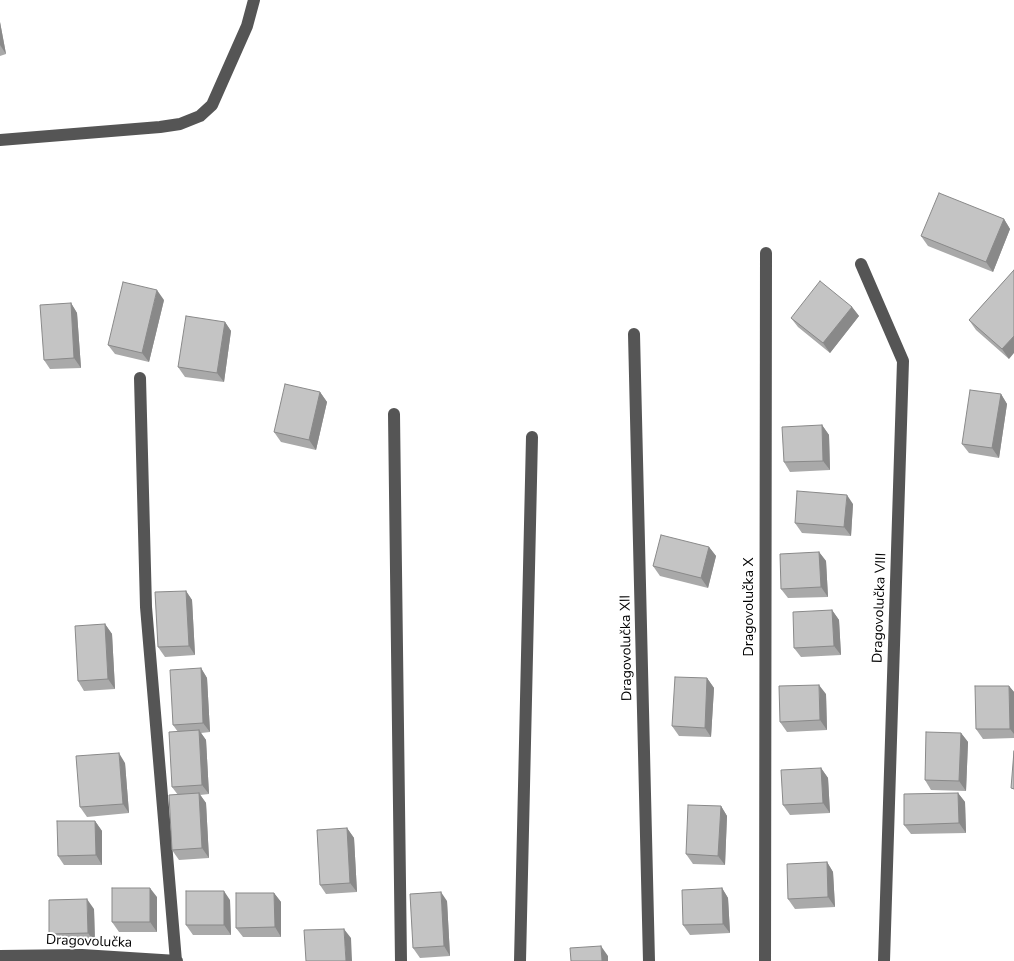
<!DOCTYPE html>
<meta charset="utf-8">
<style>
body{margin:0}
canvas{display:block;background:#fff}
</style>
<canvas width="1014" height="961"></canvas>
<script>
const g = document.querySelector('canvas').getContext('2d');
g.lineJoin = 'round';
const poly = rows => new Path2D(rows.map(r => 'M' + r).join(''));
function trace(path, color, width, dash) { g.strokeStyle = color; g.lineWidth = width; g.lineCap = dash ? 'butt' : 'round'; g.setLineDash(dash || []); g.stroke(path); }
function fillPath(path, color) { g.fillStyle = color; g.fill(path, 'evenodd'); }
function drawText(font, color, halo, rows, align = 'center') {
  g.font = font + ' "Nunito Sans",sans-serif'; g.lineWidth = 4; g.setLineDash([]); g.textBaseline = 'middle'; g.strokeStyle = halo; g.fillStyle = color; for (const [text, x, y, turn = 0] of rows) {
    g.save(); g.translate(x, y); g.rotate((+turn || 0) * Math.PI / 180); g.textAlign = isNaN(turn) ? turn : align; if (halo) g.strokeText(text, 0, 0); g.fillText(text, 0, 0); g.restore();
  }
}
const minor = poly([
 [0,140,160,127,180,124,200,116,212,105,247,26,254,0],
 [861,264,903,361,884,961],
 [634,334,649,961],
 [140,378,146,607,176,961],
 [394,414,401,961],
 [0,956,82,955,177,961],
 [520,961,532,437],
 [765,961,766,253]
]);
const wall = poly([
 [0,22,6,54,0,56],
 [1004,219,1010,229,993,272,928,246,921,236],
 [1014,270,1009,359,976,330,969,320],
 [164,300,149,362,115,354,108,345],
 [71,303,77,313,81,368,50,369,44,360],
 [852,307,859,316,830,353,798,327,791,318],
 [225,322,231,331,224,382,185,377,178,367],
 [320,392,327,402,316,450,281,442,274,432],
 [1001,394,1007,404,999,458,969,453,962,444],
 [822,425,829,435,830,470,790,472,784,462],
 [853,504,851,536,802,533,795,523],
 [709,547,716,556,708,588,660,576,653,566],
 [819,552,826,561,828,597,788,598,781,589],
 [186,591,192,600,195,655,165,657,158,647],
 [832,610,839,620,841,655,801,657,794,648],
 [105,624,112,634,115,689,84,691,78,681],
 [201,668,207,678,210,732,201,733,206,740,209,794,200,795,206,803,209,858,179,860,172,850,178,795,172,787,178,732,173,725],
 [707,678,714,688,711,737,679,736,672,726],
 [1009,686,1014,692,1014,738,983,739,976,729],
 [826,694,827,730,787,732,780,722],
 [961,733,968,742,966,791,931,790,925,780],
 [125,763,129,813,87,817,80,807],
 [821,768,828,778,830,813,790,815,783,805],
 [958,793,965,802,966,833,911,834,904,825],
 [721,806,727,816,725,865,693,864,686,854],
 [95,821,102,831,102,865,64,865,58,856],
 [347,828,354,838,357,892,326,894,320,885],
 [827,862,833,872,835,907,795,909,788,899],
 [722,888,728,898,730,933,690,935,683,925],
 [274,893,281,902,281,937,243,937,236,928],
 [157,897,157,932,119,932,112,922],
 [230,900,231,935,193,935,186,925],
 [447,901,450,956,420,958,413,948],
 [94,909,95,943,56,944,49,934]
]);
const shadedWall = poly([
 [0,22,6,54,0,45],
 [1004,219,1010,229,993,272,986,262],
 [157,290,164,300,149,362,142,353],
 [71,303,77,313,81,368,74,358],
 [852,307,859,316,830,353,823,343],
 [225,322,231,331,224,382,217,373],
 [1014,336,1014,353,1009,359,1002,349],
 [320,392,327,402,316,450,309,440],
 [1001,394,1007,404,999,458,992,448],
 [822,425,829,435,830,470,823,461],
 [847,495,853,504,851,536,844,527],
 [709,547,716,556,708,588,701,578],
 [819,552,826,561,828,597,821,587],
 [186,591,192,600,195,655,189,646],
 [832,610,839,620,841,655,834,646],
 [105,624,112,634,115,689,108,679],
 [201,668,207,678,210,732,203,723],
 [707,678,714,688,711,737,705,728],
 [819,685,826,694,827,730,820,720],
 [1009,686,1014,692,1014,734,1010,729],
 [199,730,206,740,209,794,202,785],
 [961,733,968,742,966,791,959,781],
 [119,753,125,763,129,813,123,804],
 [821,768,828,778,830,813,823,803],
 [199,793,206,803,209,858,202,848],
 [958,793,965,802,966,833,959,823],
 [721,806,727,816,725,865,718,856],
 [95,821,102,831,102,865,96,855],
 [347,828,354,838,357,892,350,883],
 [827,862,833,872,835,907,828,897],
 [150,888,157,897,157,932,150,922],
 [722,888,728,898,730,933,723,924],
 [224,891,230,900,231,935,224,925],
 [441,892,447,901,450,956,444,946],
 [274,893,281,902,281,937,275,927],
 [87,899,94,909,95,943,88,933],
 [344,929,351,938,352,961,346,961],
 [601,946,608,956,608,961,602,961]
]);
const building = poly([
 [939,193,1004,219,986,262,921,236,939,193],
 [1014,270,1014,336,1002,349,969,320,1014,270],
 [820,281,852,307,823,343,791,318,820,281],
 [123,282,157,290,142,353,108,345,123,282],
 [71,303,74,358,44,360,40,305,71,303],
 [186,316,225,322,217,373,178,367,186,316],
 [285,384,320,392,309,440,274,432,285,384],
 [970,390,1001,394,992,448,962,444,970,390],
 [822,425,823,461,784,462,782,427,822,425],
 [797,491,847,495,844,527,795,523,797,491],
 [661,535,709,547,701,578,653,566,661,535],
 [819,552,821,587,781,589,780,554,819,552],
 [186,591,189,646,158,647,155,592,186,591],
 [832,610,834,646,794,648,793,612,832,610],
 [105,624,108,679,78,681,75,626,105,624],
 [201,668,203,723,173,725,170,670,201,668],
 [675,677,707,678,705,728,672,726,675,677],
 [819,685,820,720,780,722,779,686,819,685],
 [975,686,1009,686,1010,729,976,729,975,686],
 [199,730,202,785,172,787,169,732,199,730],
 [926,732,961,733,959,781,925,780,926,732],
 [1014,751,1014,789,1011,788,1014,751],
 [119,753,123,804,80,807,76,756,119,753],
 [821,768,823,803,783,805,781,770,821,768],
 [199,793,202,848,172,850,169,795,199,793],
 [958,793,959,823,904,825,904,794,958,793],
 [688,805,721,806,718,856,686,854,688,805],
 [57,821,95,821,96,855,58,856,57,821],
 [347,828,350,883,320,885,317,830,347,828],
 [827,862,828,897,788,899,787,864,827,862],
 [112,888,150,888,150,922,112,922,112,888],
 [722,888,723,924,683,925,682,890,722,888],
 [186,891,224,891,224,925,186,925,186,891],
 [441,892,444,946,413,948,410,894,441,892],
 [236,893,274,893,275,927,236,928,236,893],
 [87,899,88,933,49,934,49,900,87,899],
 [344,929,346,961,306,961,304,930,344,929],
 [601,946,602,961,571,961,570,948,601,946]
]);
const streetNames = [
 ["Dragovolučka X",750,607,-90],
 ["Dragovolučka VIII",880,608,-88],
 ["Dragovolučka XII",627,648,-91],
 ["Dragovolučka",89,942,2]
];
trace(minor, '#555', 12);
fillPath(wall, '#a9a9a9');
fillPath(shadedWall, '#898989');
fillPath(building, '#c4c4c4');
trace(building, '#898989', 1);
drawText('14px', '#000', '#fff', streetNames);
</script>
